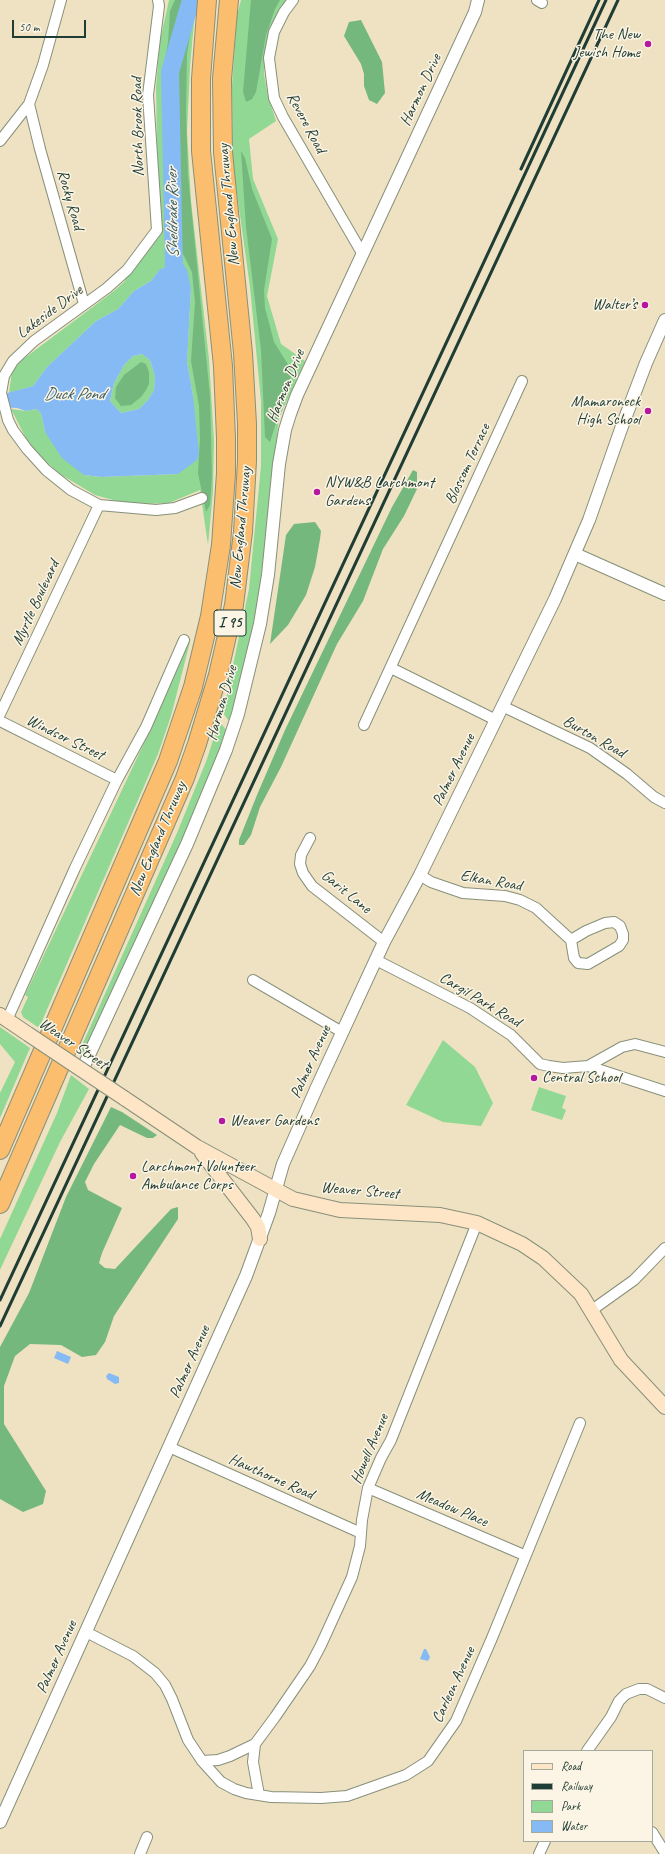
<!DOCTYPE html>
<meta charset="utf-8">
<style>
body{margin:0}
#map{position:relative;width:665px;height:1854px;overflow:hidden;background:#efe2c2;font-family:Caveat,sans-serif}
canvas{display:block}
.legend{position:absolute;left:523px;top:1750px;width:130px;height:92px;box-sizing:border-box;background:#fcf5e5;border:1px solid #a4ab9e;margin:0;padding:5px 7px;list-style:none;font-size:12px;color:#1f3d34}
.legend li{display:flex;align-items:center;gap:8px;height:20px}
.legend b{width:20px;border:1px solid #a4ab9e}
.scale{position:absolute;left:12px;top:20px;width:74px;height:18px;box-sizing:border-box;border:2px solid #1f3d34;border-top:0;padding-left:5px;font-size:12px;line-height:14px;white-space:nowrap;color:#1f3d34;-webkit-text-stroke:3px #fcf5e5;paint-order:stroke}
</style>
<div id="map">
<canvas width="665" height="1854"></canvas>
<ul class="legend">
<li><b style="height:5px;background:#fde5c5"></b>Road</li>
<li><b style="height:5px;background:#1f3d34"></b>Railway</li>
<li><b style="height:11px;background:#90d893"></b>Park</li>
<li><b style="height:11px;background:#85baf4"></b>Water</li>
</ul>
<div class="scale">50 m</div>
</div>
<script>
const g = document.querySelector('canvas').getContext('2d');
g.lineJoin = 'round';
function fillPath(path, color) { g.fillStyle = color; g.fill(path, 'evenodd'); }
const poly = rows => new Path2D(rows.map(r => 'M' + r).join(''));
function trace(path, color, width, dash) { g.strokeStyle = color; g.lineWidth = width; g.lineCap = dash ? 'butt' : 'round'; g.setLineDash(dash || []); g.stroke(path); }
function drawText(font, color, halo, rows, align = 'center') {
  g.font = font + ' Caveat,sans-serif'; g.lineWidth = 3; g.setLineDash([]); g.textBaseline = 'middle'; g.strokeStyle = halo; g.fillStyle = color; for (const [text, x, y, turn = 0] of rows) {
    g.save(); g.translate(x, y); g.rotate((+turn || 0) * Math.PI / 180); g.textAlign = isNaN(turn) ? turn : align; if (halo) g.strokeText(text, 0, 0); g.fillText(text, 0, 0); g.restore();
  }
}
const green = poly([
 [169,0,196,0,190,67,187,132,191,201,209,359,214,441,213,492,208,545,200,490,169,503,145,504,120,502,95,495,60,474,41,457,29,444,11,409,26,411,36,409,41,413,45,432,84,475,101,477,178,474,193,396,187,362,191,288,174,268,160,269,151,281,134,291,118,309,96,321,47,367,33,386,9,393,12,371,22,360,114,291,124,282,141,256,162,233,157,146,156,87,160,41],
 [241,0,287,0,274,19,265,49,264,74,268,96,276,121,249,139,253,179,278,239,267,296,281,344,305,361,279,418,259,595,245,662,229,721,223,713,249,589,261,466,261,401,250,287,233,165,232,86,237,16],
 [142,354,150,360,155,376,154,390,148,400,139,409,121,413,110,401,114,383,124,365,133,356],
 [191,638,171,716,158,754,39,1028,23,1017,21,1012,28,997,25,995,146,739],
 [219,721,227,731,212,775,82,1056,78,1054,177,833,207,759],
 [0,1027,30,1048,0,1118,0,1093,15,1062,0,1044],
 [443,1040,475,1067,493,1103,481,1126,443,1122,406,1105],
 [71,1075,89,1089,60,1142,0,1270,0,1239,57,1113],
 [539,1087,566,1096,562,1108,566,1110,562,1120,531,1110]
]);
const forest = poly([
 [175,0,196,0,187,54,186,111,188,175,210,396,212,476,210,505,206,512,198,473,200,439,199,406,191,361,195,302,192,272,180,248,178,154,174,96,164,87,163,75,168,42,170,11],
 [251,0,280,0,275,9,266,35,256,92,252,99,246,102,243,92],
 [361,20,382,62,385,93,377,104,369,100,364,86,364,74,361,64,344,36,349,22],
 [241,151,245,158,252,189,272,239,264,290,265,308,274,342,289,366,291,376,270,442,265,437,261,350,246,227],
 [141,362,146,364,149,372,149,384,146,390,141,397,131,405,121,406,115,398,116,387,124,375],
 [413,470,417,472,417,489,404,516,383,549,363,601,337,644,281,767,260,807,251,835,244,845,239,845,239,840,257,795,285,730,392,507],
 [315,522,321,531,320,539,315,567,306,595,288,625,270,644,286,535,294,524],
 [111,1107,122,1112,157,1135,153,1138,147,1138,120,1125,94,1164,85,1182,88,1190,122,1208,102,1253,99,1263,105,1268,115,1269,171,1209,178,1207,178,1219,114,1316,105,1342,96,1355,82,1357,61,1345,30,1344,15,1356,4,1386,4,1424,46,1491,43,1504,23,1512,0,1499,0,1347,29,1293,66,1197]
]);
const water = poly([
 [183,264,187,270,191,288,187,362,193,396,199,454,197,460,178,474,101,477,84,475,62,458,45,432,41,413,36,409,26,411,17,408,0,407,0,395,33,386,47,367,96,321,118,309,134,291,151,281,160,269],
 [142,354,150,360,155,376,154,390,148,400,139,409,121,413,110,401,114,383,124,365,133,356],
 [57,1351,71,1357,68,1364,54,1358],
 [109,1373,119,1377,119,1383,115,1384,107,1379,106,1376],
 [424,1649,426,1649,430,1657,428,1661,420,1659]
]);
const river = poly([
 [163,290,174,268,170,72,191,0]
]);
const minor = poly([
 [158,0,159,6,148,95,157,230,127,270,107,288,34,341,13,361,4,376,1,393,8,420,13,430,27,449,46,470,71,490,99,505,156,510,175,508,202,498],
 [293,0,284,12,274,32,269,58,274,98,283,117,362,253],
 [537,0,542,3],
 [29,104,40,149,84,304],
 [0,141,29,104,43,65,61,0],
 [391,668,496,720],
 [502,706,590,748,627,774,654,797,665,803],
 [0,714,99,505],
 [0,721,117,780],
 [364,725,522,381],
 [310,838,301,855,300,864,303,873,312,886,384,942],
 [420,875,431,882,463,893,505,896,520,900,536,908,571,940],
 [614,922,620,926,623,934,623,940,619,946,588,964,578,963,574,958,571,940,586,931,605,923,614,922],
 [376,960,470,1008,511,1035,540,1064,549,1066,563,1068,588,1066],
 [253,980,342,1032],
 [7,1020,75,868,117,780,146,727,184,640],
 [665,1052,635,1044,622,1047,588,1066,665,1091],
 [592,1310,634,1280,665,1248],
 [169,1447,361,1533],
 [368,1488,524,1555],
 [86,1632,133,1656,155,1673,165,1685,172,1699,188,1740,202,1761,221,1782,234,1789,246,1793,271,1797,321,1798,347,1796,406,1775,428,1761,456,1721,492,1638,580,1423],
 [255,1744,253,1762,259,1795],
 [587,1751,611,1717,619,1701,626,1694,639,1689,647,1689,665,1698],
 [202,1761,218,1760,230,1756,255,1744,275,1717,310,1666,321,1645,352,1577,360,1546,362,1520,368,1488,381,1458,391,1440,477,1223],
 [652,1832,665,1853],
 [140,1854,147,1837],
 [539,1854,545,1841]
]);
const tertiary = poly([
 [575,554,665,594],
 [82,1070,187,844,226,750,238,714,260,624,268,575,279,464,285,430,290,414,297,395,475,12,478,0],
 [0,1822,246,1276,269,1213,283,1164,317,1087,384,942,420,875,555,599,589,520,621,429,646,363,665,320]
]);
const secondary = poly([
 [0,1015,28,1034],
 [124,1098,197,1147,293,1199,340,1210,440,1215,477,1223,522,1244,543,1258,581,1294,621,1360,665,1407],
 [202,1153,253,1219,258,1227,260,1239]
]);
const motorway = poly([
 [0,1150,168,761,193,687,210,616,221,545,226,473,226,438,223,366,201,151,201,79,207,0],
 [0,1204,185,778,197,744,218,675,234,605,243,532,247,461,247,424,243,353,223,152,222,79,229,0]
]);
const rail = poly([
 [521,169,599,0],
 [0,1300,606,0],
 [0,1326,618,0]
]);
const secondaryBridge = poly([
 [28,1034,124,1098]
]);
const markers = [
 [648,44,4,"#b5179e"],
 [645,305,4,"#b5179e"],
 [648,411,4,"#b5179e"],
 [317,492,4,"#b5179e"],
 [534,1078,4,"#b5179e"],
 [222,1121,4,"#b5179e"],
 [133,1176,4,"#b5179e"]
];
const shields = [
 [230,623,32]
];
const shieldNames = [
 ["I 95",230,623]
];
const poiNames = [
 ["The New",640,35,"right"],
 ["Jewish Home",640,53,"right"],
 ["Walter’s",637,305,"right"],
 ["Mamaroneck",640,402,"right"],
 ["High School",640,420,"right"],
 ["NYW&B Larchmont",325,483],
 ["Gardens",325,501],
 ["Central School",542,1078],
 ["Weaver Gardens",230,1121],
 ["Larchmont Volunteer",141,1167],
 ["Ambulance Corps",141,1185]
];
const streetNames = [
 ["Harmon Drive",421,90,-65],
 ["Revere Road",306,123,62],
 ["North Brook Road",138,127,-91],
 ["Rocky Road",70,200,74],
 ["New England Thruway",229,205,-95],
 ["Lakeside Drive",50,312,-37],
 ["Harmon Drive",286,386,-68],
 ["Blossom Terrace",468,464,-65],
 ["New England Thruway",241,528,-85],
 ["Myrtle Boulevard",36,603,-65],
 ["Harmon Drive",222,703,-74],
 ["Burton Road",594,737,30],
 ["Windsor Street",65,738,26],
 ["Palmer Avenue",454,770,-64],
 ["New England Thruway",158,839,-67],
 ["Elkan Road",491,881,10],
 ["Garit Lane",346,892,39],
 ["Cargil Park Road",480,1000,31],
 ["Weaver Street",73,1044,34],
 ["Palmer Avenue",311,1062,-66],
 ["Weaver Street",360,1191,5],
 ["Palmer Avenue",190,1362,-66],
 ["Howell Avenue",370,1449,-67],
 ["Hawthorne Road",271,1477,24],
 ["Meadow Place",452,1508,23],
 ["Palmer Avenue",57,1657,-66],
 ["Carleon Avenue",454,1685,-65]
];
const waterNames = [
 ["Sheldrake River",173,213,-91],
 ["Duck Pond",74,395]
];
fillPath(green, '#90d893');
fillPath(forest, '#74b87d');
fillPath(water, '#85baf4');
trace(river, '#85baf4', 18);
trace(minor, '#87907b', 12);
trace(tertiary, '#87907b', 14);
trace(secondary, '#87907b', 16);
trace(motorway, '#87907b', 20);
trace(minor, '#fff', 10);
trace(tertiary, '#fff', 12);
trace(secondary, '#fde5c5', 14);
trace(motorway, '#fbbd6e', 18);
trace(rail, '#1f3d34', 3);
trace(secondaryBridge, '#87907b', 16, []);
trace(secondaryBridge, '#fde5c5', 14);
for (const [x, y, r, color] of markers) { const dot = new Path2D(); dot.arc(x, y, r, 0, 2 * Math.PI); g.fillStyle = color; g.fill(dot); trace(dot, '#fcf5e5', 1.5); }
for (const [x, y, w] of shields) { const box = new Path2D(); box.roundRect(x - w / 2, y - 13, w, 26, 3); g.fillStyle = '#fcf5e5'; g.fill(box); trace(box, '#1f3d34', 1); }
drawText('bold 15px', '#1f3d34', null, shieldNames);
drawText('16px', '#1f3d34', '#fcf5e5', poiNames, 'left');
drawText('16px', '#1f3d34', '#fcf5e5', streetNames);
drawText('italic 17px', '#385c64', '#fcf5e5', waterNames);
</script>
